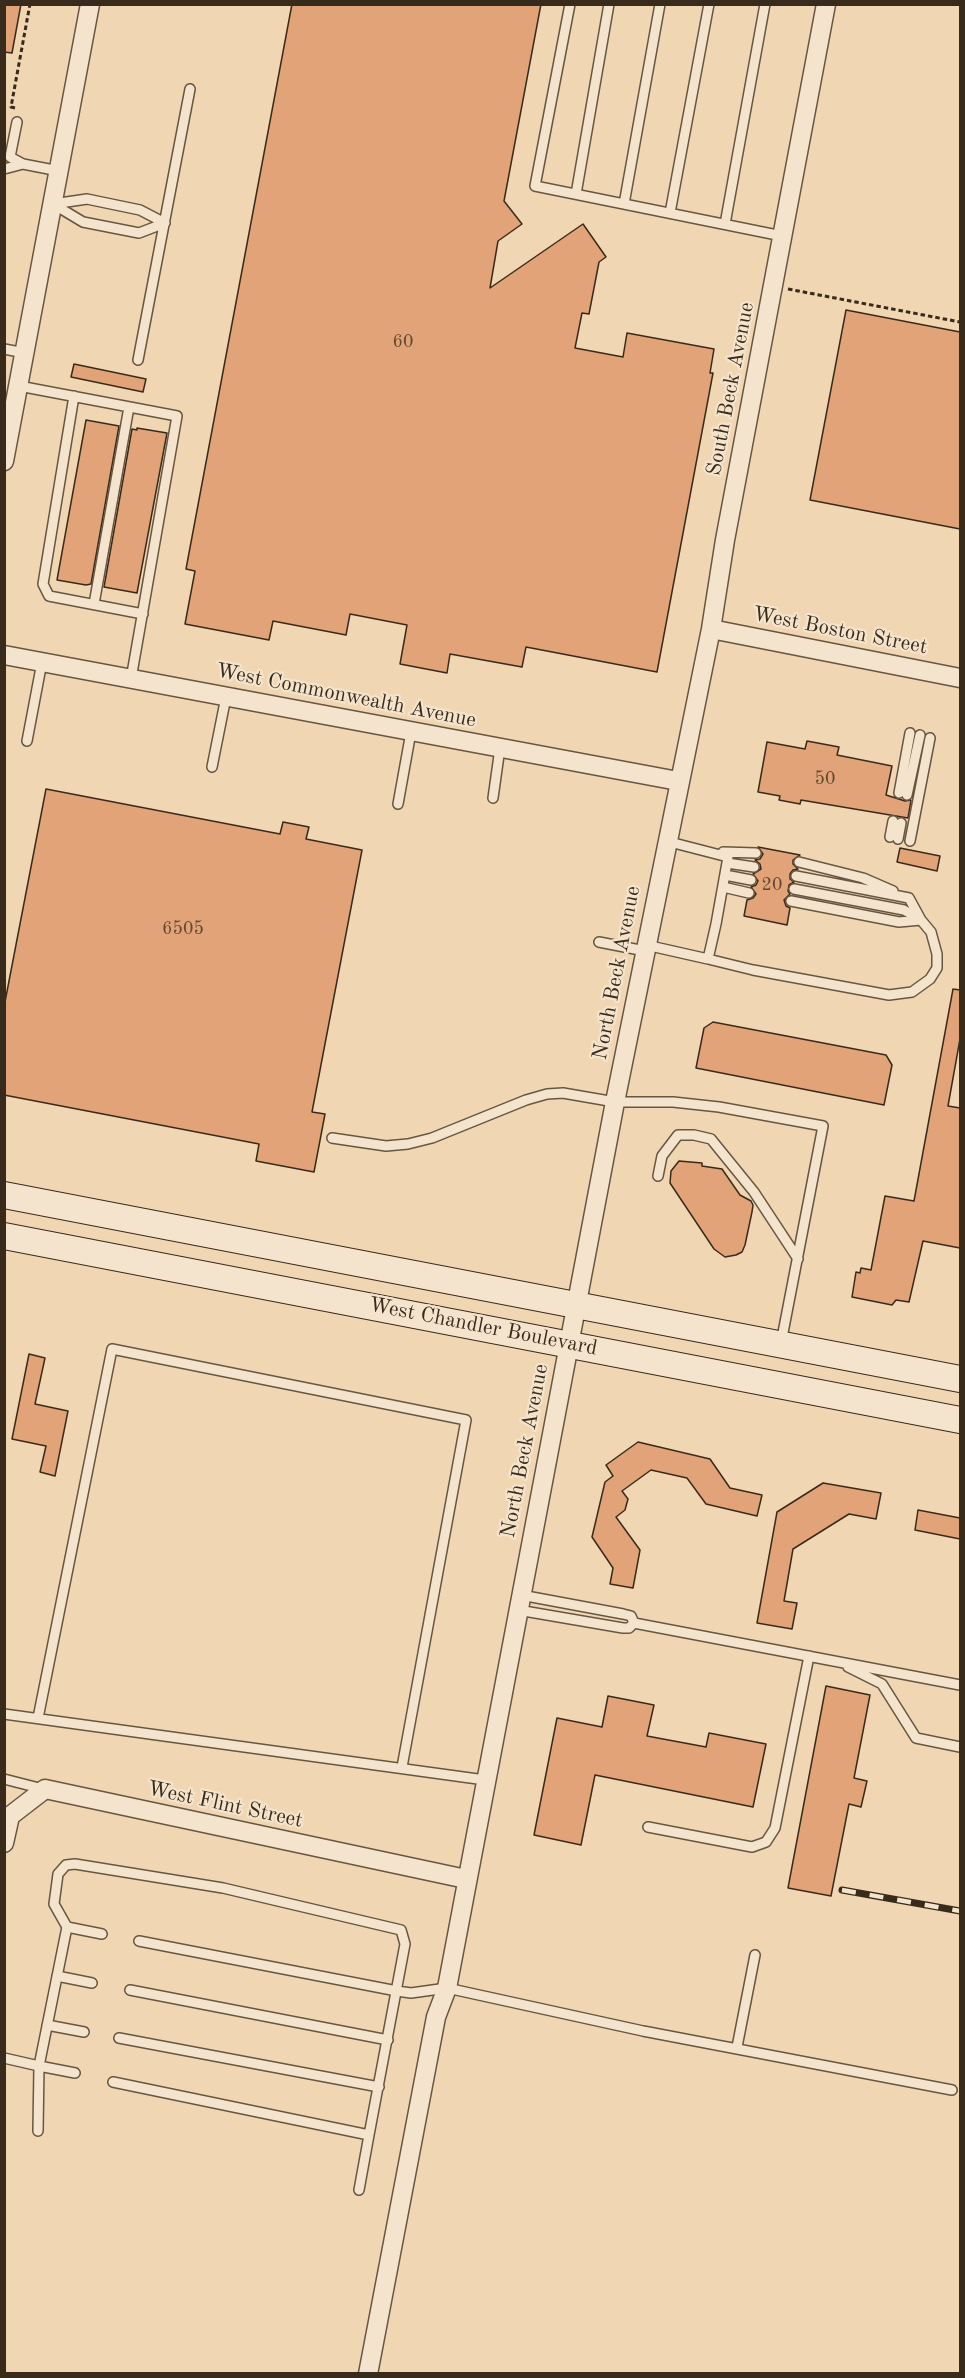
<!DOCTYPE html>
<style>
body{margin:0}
#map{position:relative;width:965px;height:2378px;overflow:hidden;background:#f0d6b2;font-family:"Old Standard TT",serif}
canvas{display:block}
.frame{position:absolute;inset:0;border:6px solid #392b1b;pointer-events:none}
</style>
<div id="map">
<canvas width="965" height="2378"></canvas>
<div class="frame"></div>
</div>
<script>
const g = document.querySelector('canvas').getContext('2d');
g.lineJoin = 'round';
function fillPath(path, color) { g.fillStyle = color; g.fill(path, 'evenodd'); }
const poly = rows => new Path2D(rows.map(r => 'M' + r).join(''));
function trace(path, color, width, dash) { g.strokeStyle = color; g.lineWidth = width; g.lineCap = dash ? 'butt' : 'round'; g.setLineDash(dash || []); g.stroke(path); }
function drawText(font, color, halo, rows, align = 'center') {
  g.font = font + ' "Old Standard TT",serif'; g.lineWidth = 4.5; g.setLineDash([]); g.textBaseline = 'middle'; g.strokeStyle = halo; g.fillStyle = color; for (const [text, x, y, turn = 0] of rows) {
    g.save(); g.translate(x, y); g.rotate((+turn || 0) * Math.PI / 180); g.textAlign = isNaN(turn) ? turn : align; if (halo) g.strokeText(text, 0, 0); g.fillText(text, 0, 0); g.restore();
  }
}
const building = poly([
 [4,4,21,4,12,53,4,52,4,4],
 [292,4,541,4,504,201,522,224,498,241,490,288,583,224,606,257,599,262,589,314,582,313,575,348,623,357,627,333,714,349,710,373,713,373,657,672,526,647,522,667,450,654,447,673,400,664,407,625,350,614,346,635,273,621,269,640,185,624,195,571,186,569,292,4],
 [846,310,960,332,960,529,810,500,846,310],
 [74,364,146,379,143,392,71,377,74,364],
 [86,420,119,426,91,584,86,585,57,580,86,420],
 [137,428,167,433,137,593,104,587,132,429,137,430,137,428],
 [807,741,839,747,837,755,892,766,886,795,905,801,911,800,908,818,801,800,800,804,779,800,780,796,758,792,767,742,805,749,807,741],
 [46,789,280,834,283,822,309,827,306,839,362,850,312,1112,325,1114,314,1172,256,1161,259,1144,4,1095,4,1007,46,789],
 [758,847,800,855,793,860,793,864,798,869,793,870,790,874,790,879,794,882,789,885,788,891,790,894,784,900,786,906,790,908,787,925,744,916,747,900,753,898,756,894,751,887,756,885,758,881,753,874,761,869,760,864,755,860,760,859,763,854,758,847],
 [900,848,940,856,937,871,897,862,900,848],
 [953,989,960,990,960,1039,948,1106,960,1108,960,1248,923,1241,909,1302,896,1300,892,1305,852,1297,856,1272,860,1273,861,1268,871,1270,885,1196,914,1201,953,989],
 [713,1022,886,1055,892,1065,884,1105,696,1068,704,1028,713,1022],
 [679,1161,702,1163,702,1166,722,1169,740,1195,751,1201,753,1205,752,1212,745,1245,742,1252,736,1255,725,1257,714,1249,670,1183,671,1171,679,1161],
 [29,1354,45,1358,35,1404,68,1411,55,1476,40,1472,46,1446,12,1439,29,1354],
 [638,1442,710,1459,730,1488,762,1495,757,1516,706,1504,687,1478,651,1470,622,1491,628,1499,625,1510,616,1517,640,1550,633,1588,610,1584,613,1568,592,1537,605,1482,613,1476,606,1465,638,1442],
 [823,1483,881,1493,876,1519,849,1514,793,1549,784,1601,797,1603,792,1629,757,1623,777,1512,823,1483],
 [918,1510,960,1518,960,1539,915,1530,918,1510],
 [826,1686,870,1695,854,1778,867,1781,861,1807,849,1804,831,1896,788,1888,826,1686],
 [608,1696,654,1705,647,1736,706,1747,709,1733,766,1744,753,1807,595,1775,581,1845,534,1835,557,1718,602,1727,608,1696]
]);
const path = poly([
 [15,108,11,107,30,4],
 [788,289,960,322]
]);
const lane = poly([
 [570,4,535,186,782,236],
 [17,122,10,157,23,164,59,171],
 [4,169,23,164],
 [576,194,609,4],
 [87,199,140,210,165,223,139,233,83,222,53,204,87,199],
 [624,204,660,4],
 [670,213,709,4],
 [725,224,765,4],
 [4,349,25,353],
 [138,360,190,89],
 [19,386,177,416,131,679],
 [74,396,43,584,49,596,143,614],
 [94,604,129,407],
 [27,741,42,662],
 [212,767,226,697],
 [899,793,910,733],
 [907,795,920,735],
 [493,798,500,748],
 [398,804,411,732],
 [890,837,893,821],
 [898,839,901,823],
 [910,841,930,738],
 [723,852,756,853],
 [799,862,863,878,893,891],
 [727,863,754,867],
 [725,875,751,880],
 [723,887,749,893],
 [794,889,904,910,919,919],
 [791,901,899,922,921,920],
 [599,942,645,951],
 [646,945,708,959,716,924,728,857,666,841],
 [708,959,753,970,889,995,912,992,930,979,937,968,937,954,931,932,921,920,909,898,796,876],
 [332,1138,386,1146,408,1144,432,1138,526,1100,547,1094,563,1093,615,1102,673,1102,719,1107,823,1126,781,1343],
 [658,1176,662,1156,678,1135,694,1135,711,1139,754,1192,798,1259],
 [518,1610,623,1628,629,1628,634,1623,631,1616,623,1614,521,1595],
 [634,1623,960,1685],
 [848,1667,882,1684,916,1738,960,1747],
 [4,1714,485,1780],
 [38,1718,112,1349,466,1420,402,1767],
 [4,1779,43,1789],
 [648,1827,752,1847,766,1842,775,1828,809,1656],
 [67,1927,54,1904,58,1874,66,1865,75,1864,223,1888,401,1930,405,1944,369,2135,113,2082],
 [139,1941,397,1991,411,1993,447,1988,643,2031,952,2090],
 [57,1976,92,1983],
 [130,1990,388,2040],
 [47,2025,84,2032],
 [119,2038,379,2087],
 [737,2047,755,1955],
 [4,2058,39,2066,67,1927,102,1934],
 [38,2131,39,2066,75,2073],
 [359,2190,369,2135]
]);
const street = poly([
 [4,461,90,4],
 [711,629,960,678],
 [4,655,678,781],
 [4,1843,10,1816,45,1789,466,1879],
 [368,2374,436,2017,447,1988,615,1102,711,629,725,540,826,4]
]);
const secondary = poly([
 [4,1195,960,1379],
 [4,1236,960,1420]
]);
const rail = poly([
 [842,1890,960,1911]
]);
const numberNames = [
 ["60",403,342],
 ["50",825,779],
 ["20",772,885],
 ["6505",183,929]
];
const streetNames = [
 ["South Beck Avenue",731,389,-79],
 ["West Boston Street",840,631,11],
 ["West Commonwealth Avenue",346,696,11],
 ["North Beck Avenue",617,973,-79],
 ["West Chandler Boulevard",483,1327,11],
 ["North Beck Avenue",525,1451,-79],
 ["West Flint Street",225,1805,12]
];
fillPath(building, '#e1a377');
trace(building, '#392b1b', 1.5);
trace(lane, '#675641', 12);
trace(street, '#675641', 21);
trace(secondary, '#392b1b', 28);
trace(path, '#392b1b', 3, [4.5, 3]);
trace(lane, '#f5e4cd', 9);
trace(street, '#f5e4cd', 18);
trace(secondary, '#f5e4cd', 26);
trace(rail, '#392b1b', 7);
trace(rail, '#f5e4cd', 4.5, [14]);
drawText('18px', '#634932', null, numberNames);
drawText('21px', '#392b1b', '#f5e4cd', streetNames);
</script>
